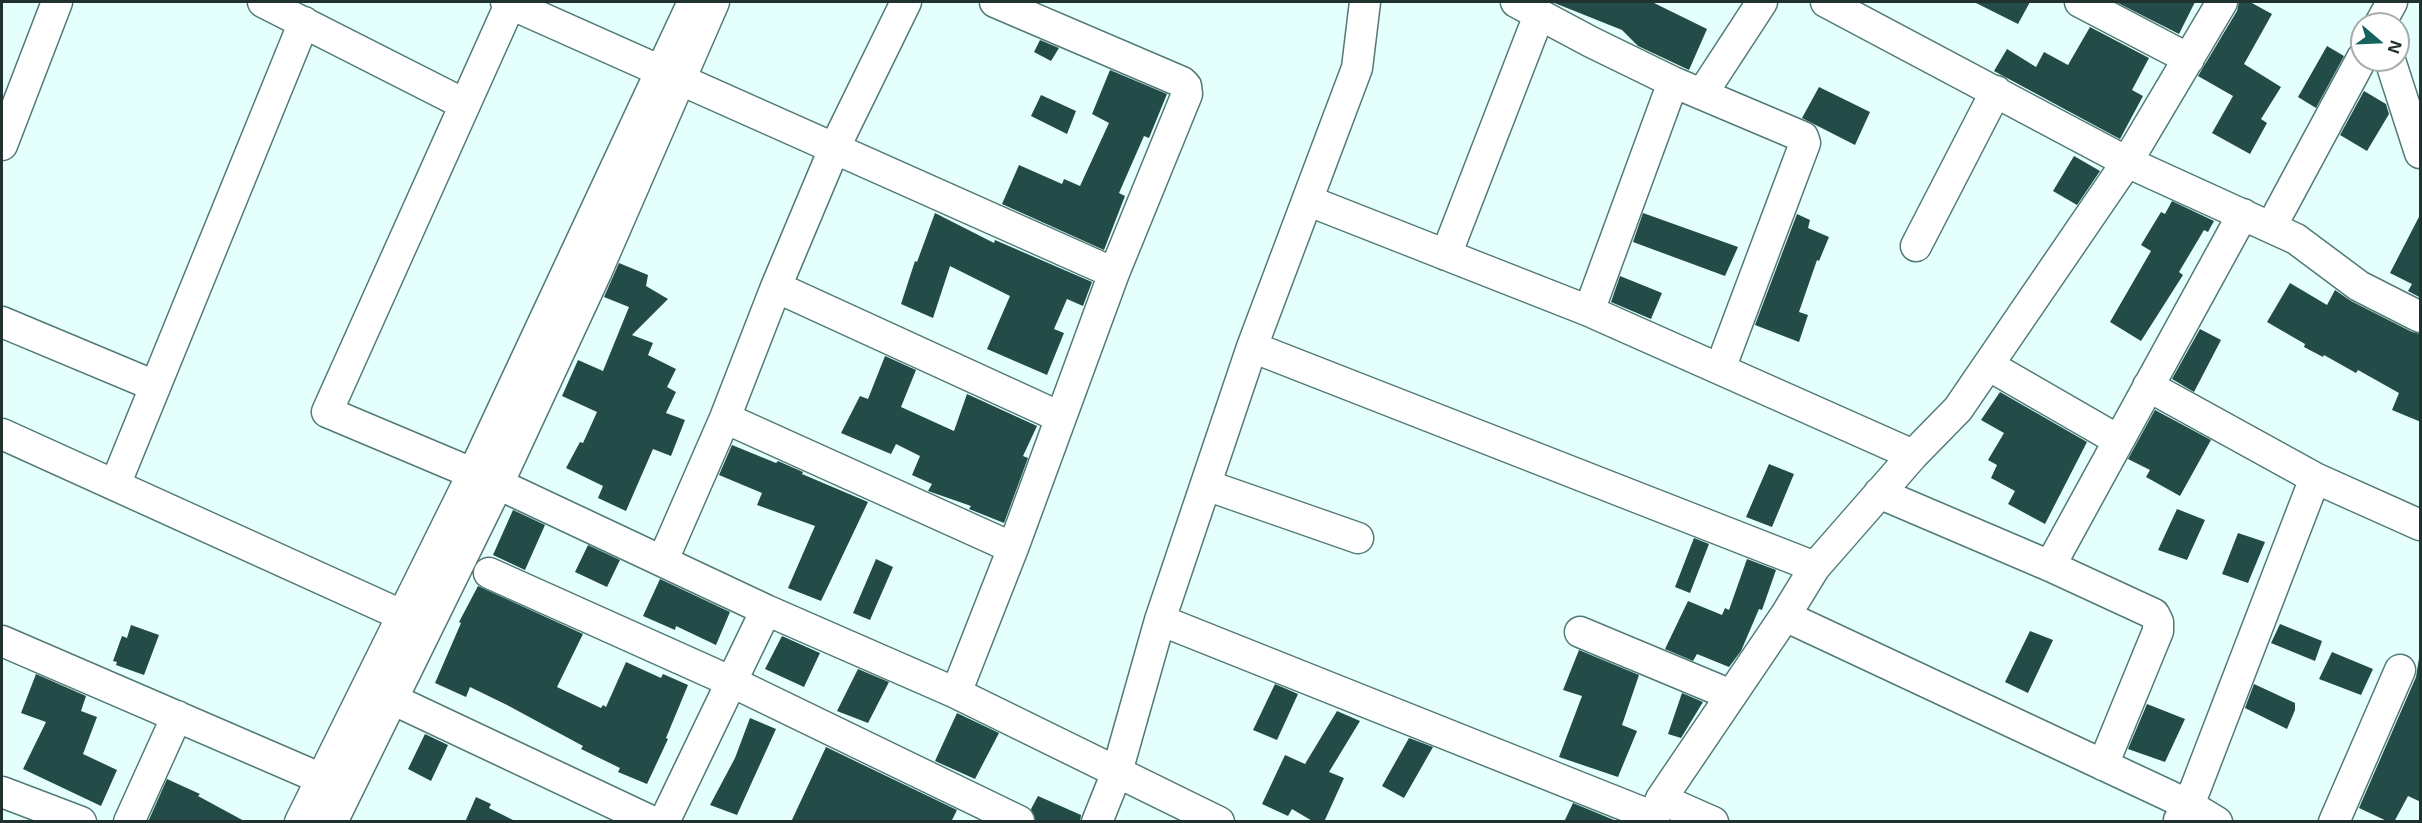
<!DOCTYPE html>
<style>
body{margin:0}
#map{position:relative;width:2422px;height:823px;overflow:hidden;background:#e4fffc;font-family:"Noto Sans",sans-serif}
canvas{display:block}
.frame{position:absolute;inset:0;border:3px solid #203230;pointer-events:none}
.north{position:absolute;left:2350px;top:12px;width:60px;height:60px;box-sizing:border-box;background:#fff;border:2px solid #a6adac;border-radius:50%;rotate:109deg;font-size:16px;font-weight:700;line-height:24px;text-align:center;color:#203230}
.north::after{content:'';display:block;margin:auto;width:21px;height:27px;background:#14635f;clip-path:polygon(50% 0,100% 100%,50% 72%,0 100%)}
</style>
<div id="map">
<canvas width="2422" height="823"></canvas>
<div class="frame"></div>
<div class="north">N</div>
</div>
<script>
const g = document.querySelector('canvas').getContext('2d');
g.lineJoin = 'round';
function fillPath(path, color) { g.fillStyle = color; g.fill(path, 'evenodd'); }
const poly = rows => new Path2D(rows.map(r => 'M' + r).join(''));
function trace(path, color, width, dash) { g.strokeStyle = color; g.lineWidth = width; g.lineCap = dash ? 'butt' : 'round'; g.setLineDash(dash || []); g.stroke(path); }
const building = poly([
 [1552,2,1652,2,1707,29,1689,70,1638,46,1622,30],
 [1974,2,2030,2,2018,24],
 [2116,2,2195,2,2179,34],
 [2239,2,2250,2,2272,14,2244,64,2281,87,2261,119,2267,123,2250,154,2212,133,2233,96,2198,76,2237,11],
 [2090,27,2149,58,2132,90,2143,96,2120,139,1994,71,2007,49,2036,67,2044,52,2068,65],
 [1040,40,1059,48,1051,61,1034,52],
 [2327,46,2344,56,2316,108,2298,97],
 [1110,70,1167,94,1149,138,1144,136,1119,193,1125,196,1104,250,1002,204,1019,165,1062,184,1064,179,1080,186,1109,123,1092,114],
 [1819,87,1870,112,1855,145,1802,118],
 [2364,91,2386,104,2389,114,2367,151,2340,135],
 [1041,95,1076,111,1067,134,1031,116],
 [2074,156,2100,171,2077,205,2053,191],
 [2172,201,2214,221,2208,232,2204,230,2179,272,2183,275,2141,341,2110,322,2151,251,2141,245,2161,212,2165,214],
 [935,213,994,243,995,240,1092,282,1083,306,1067,299,1054,329,1064,333,1047,375,987,349,1010,296,950,266,933,318,901,304,915,261,917,262],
 [1643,213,1738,247,1725,276,1633,242],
 [2421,213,2421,298,2408,291,2412,284,2390,273],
 [1797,214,1810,220,1808,228,1829,237,1819,261,1817,260,1799,312,1808,315,1799,342,1755,325],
 [619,263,648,275,646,286,668,299,632,335,653,343,648,355,676,369,667,387,676,392,666,413,685,420,671,456,653,449,626,511,598,498,603,486,566,468,580,442,583,443,597,412,562,396,578,360,603,371,629,307,604,297],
 [1620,276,1662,293,1651,319,1611,302],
 [2290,283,2327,305,2335,290,2351,301,2412,332,2421,334,2421,422,2392,410,2399,393,2358,370,2356,373,2324,355,2323,357,2304,347,2305,344,2267,322],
 [2200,329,2221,340,2194,392,2172,379],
 [885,356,916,370,901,407,954,431,967,394,1037,426,1023,456,1028,458,1004,523,969,509,971,506,928,491,932,484,912,475,920,456,896,444,891,454,841,433,860,396,868,399],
 [2000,392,2087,442,2045,524,2008,504,2015,491,1991,478,1997,465,1988,460,2004,433,1981,420],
 [2155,410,2211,440,2180,496,2146,477,2150,470,2128,459],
 [732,445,776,463,778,461,803,472,802,474,868,502,821,601,788,588,815,526,757,505,762,493,719,475],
 [1769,464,1794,474,1772,527,1746,517],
 [2177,509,2205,520,2187,560,2158,550],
 [513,510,545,525,525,570,493,555],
 [2238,533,2265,542,2248,583,2222,574],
 [1694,538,1709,544,1690,593,1675,587],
 [588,545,620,560,607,587,575,572],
 [876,559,893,567,870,620,853,613],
 [1747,559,1776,570,1762,610,1759,609,1741,651,1729,667,1697,654,1693,661,1665,649,1688,601,1722,615,1725,608,1729,610],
 [660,579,730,612,716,645,676,626,675,630,643,616],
 [478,586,583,634,557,687,601,708,603,705,606,707,626,662,661,678,663,674,688,685,666,738,668,739,647,784,618,772,620,768,581,749,583,746,507,705,470,687,466,697,435,683,461,623,459,622],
 [2280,624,2322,641,2315,661,2271,643],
 [131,625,159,635,144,675,116,665,117,662,113,661,122,636,127,638],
 [2030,631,2053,640,2028,693,2005,682],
 [782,636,820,653,804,687,765,669],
 [1579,650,1639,675,1622,725,1637,731,1618,777,1559,757,1582,696,1563,690],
 [2332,652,2373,669,2361,695,2319,679],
 [2419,658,2421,802,2408,796,2394,822,2389,822,2359,808,2416,677],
 [858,669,889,682,868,723,837,711],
 [36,674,86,696,81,711,97,717,83,754,117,770,101,806,23,769,46,722,21,713],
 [1275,684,1298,694,1277,740,1253,730],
 [2254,684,2295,703,2295,710,2287,729,2245,708],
 [1682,693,1703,702,1681,738,1668,734],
 [2147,704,2185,719,2165,762,2128,749],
 [1337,711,1360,721,1329,772,1344,778,1324,822,1314,822,1292,809,1288,816,1262,804,1285,755,1305,764],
 [957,713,999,733,975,779,935,761],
 [750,718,776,729,737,815,710,805,735,758],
 [425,734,448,745,431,781,408,769],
 [1409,738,1433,747,1404,798,1382,786],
 [826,747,957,810,951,822,791,822],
 [167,779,200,794,198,796,246,822,148,822],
 [1038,796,1081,815,1080,822,1036,822,1031,809],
 [476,797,491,804,489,808,517,822,465,822],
 [1573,803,1619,822,1564,822]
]);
const minor = poly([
 [263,2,464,104],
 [506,2,1114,273],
 [511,2,327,412,498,484,766,610,956,693,1219,822],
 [1516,2,1591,42,1673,82,1803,137,1805,143,1720,369],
 [1826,2,2127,162,2296,239,2359,286,2420,317],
 [2080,2,2189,59],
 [2380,24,2392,2],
 [2390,60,2420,153],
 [1702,94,1762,2],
 [2,145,57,2],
 [1309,201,1589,311,1913,455],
 [2271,227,2362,58],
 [1916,246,1996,91],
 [1446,255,1539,15],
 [776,287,1060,417],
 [1589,311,1673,82],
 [2,322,155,386],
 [1252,347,1815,567],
 [1988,365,2118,440],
 [2148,386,2315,478,2420,525],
 [725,418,1013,548],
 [2,434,419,623],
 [115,485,304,22],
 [1206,485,1358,538],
 [1879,493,2050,566,2154,614,2158,622,2158,631,2103,765],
 [663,560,725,418,776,287,834,149,906,2],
 [2050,566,2243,214],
 [489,573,732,682,1019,821],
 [1785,616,2189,805,2217,822],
 [1160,620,1654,817],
 [1580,632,1731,695],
 [2,641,338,786],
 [956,693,1013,548,1114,273,1187,94,1186,86,1182,82,995,2],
 [392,699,653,822],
 [2,792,81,822],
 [1661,799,1713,822],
 [2179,820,2189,805,2315,478],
 [129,822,177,716],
 [300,822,473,473,693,2],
 [332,822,498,484,596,273,714,2],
 [664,822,766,610],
 [1097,822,1117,772,1160,620,1252,347,1357,68,1365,2],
 [1652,822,1661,799,1785,616,1815,567,1913,455,1958,409,2127,162,2222,2],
 [2334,822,2400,670]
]);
fillPath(building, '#234c49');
trace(minor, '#517a77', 33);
trace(minor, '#fff', 30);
</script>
